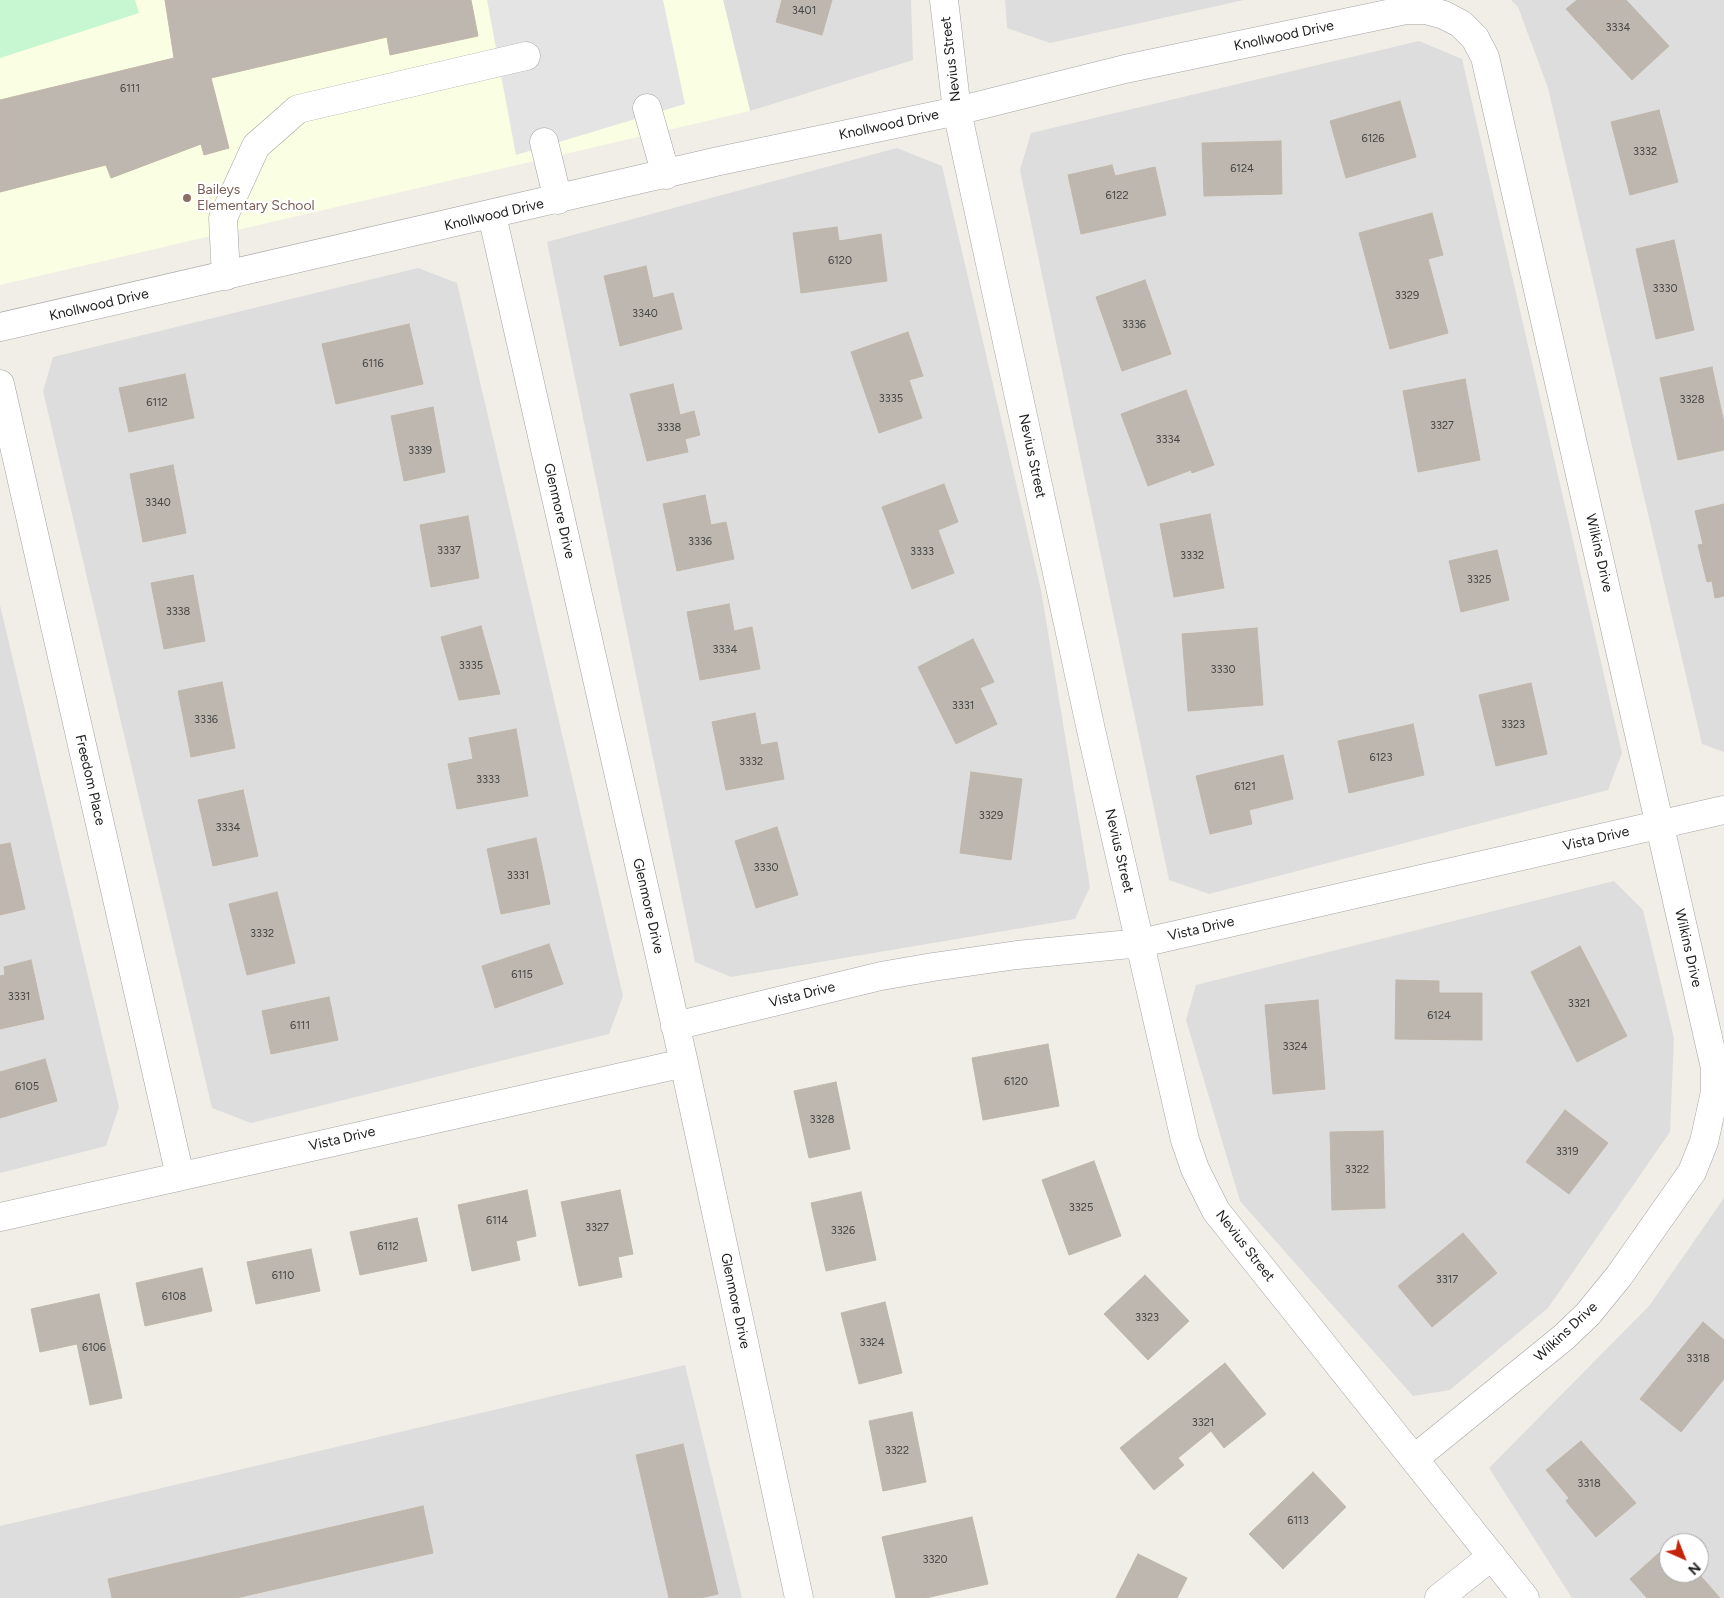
<!DOCTYPE html>
<style>
body{margin:0}
#map{position:relative;width:1724px;height:1598px;overflow:hidden;background:#f0eee7;font-family:Figtree,sans-serif}
canvas{display:block}
.north{position:absolute;left:1659px;top:1533px;width:50px;height:50px;box-sizing:border-box;background:#fff;border:1px solid #a6a6a6;border-radius:50%;rotate:136deg;font-size:14px;font-weight:700;line-height:20px;text-align:center;color:#202020}
.north::after{content:'';display:block;margin:auto;width:18px;height:22px;background:#c5240a;clip-path:polygon(50% 0,100% 100%,50% 72%,0 100%)}
</style>
<div id="map">
<canvas width="1724" height="1598"></canvas>
<div class="north">N</div>
</div>
<script>
const g = document.querySelector('canvas').getContext('2d');
g.lineJoin = 'round';
function fillPath(path, color) { g.fillStyle = color; g.fill(path, 'evenodd'); }
const poly = rows => new Path2D(rows.map(r => 'M' + r).join(''));
function trace(path, color, width, dash) { g.strokeStyle = color; g.lineWidth = width; g.lineCap = dash ? 'butt' : 'round'; g.setLineDash(dash || []); g.stroke(path); }
function drawText(font, color, halo, rows, align = 'center') {
  g.font = font + ' Figtree,sans-serif'; g.lineWidth = 4.5; g.setLineDash([]); g.textBaseline = 'middle'; g.strokeStyle = halo; g.fillStyle = color; for (const [text, x, y, turn = 0] of rows) {
    g.save(); g.translate(x, y); g.rotate((+turn || 0) * Math.PI / 180); g.textAlign = isNaN(turn) ? turn : align; if (halo) g.strokeText(text, 0, 0); g.fillText(text, 0, 0); g.restore();
  }
}
const residential = poly([
 [723,0,911,0,913,60,750,111],
 [1005,0,1244,0,1050,43,1007,28],
 [1511,0,1724,0,1724,752,1702,744,1548,88,1518,7],
 [1419,41,1462,59,1622,753,1608,790,1209,894,1169,880,1020,170,1031,133],
 [897,148,942,166,1041,590,1090,887,1075,919,731,977,695,962,547,242],
 [418,268,457,283,623,996,609,1034,251,1123,212,1108,43,391,53,357],
 [0,605,119,1107,106,1146,0,1173],
 [1614,881,1643,910,1674,1038,1670,1132,1548,1308,1450,1390,1413,1396,1240,1201,1186,1020,1196,985],
 [1724,1198,1724,1598,1572,1598,1489,1468,1649,1306],
 [1669,1543,1699,1543,1699,1573,1669,1573],
 [685,1365,742,1598,0,1598,0,1526]
]);
const education = poly([
 [0,0,723,0,750,111,0,285]
]);
const park = poly([
 [0,0,135,0,139,13,0,58]
]);
const parking = poly([
 [487,0,663,0,685,104,516,155]
]);
const building = poly([
 [165,0,471,0,478,36,390,55,387,37,211,78,229,148,204,155,201,144,111,178,106,165,0,192,0,100,174,58,165,0],
 [782,0,832,0,822,35,776,22,782,0],
 [1577,0,1626,0,1669,46,1632,80,1566,9,1577,0],
 [1400,101,1416,157,1346,178,1330,121,1400,101],
 [1659,110,1678,182,1630,195,1611,122,1659,110],
 [1281,141,1282,194,1204,196,1202,143,1281,141],
 [1112,165,1115,176,1155,167,1166,215,1081,234,1068,175,1112,165],
 [1432,213,1443,255,1428,259,1448,333,1390,349,1359,233,1432,213],
 [837,227,839,241,881,234,887,281,801,293,793,233,837,227],
 [1674,240,1694,330,1656,339,1636,249,1674,240],
 [646,266,653,298,673,293,682,329,620,346,604,276,646,266],
 [1145,280,1171,354,1122,371,1096,297,1145,280],
 [409,324,423,384,336,404,322,344,409,324],
 [908,332,923,376,909,380,922,418,879,433,851,352,908,332],
 [1712,367,1724,423,1724,450,1678,460,1660,378,1712,367],
 [185,374,194,418,129,432,119,388,185,374],
 [1465,379,1480,460,1418,472,1403,391,1465,379],
 [673,384,680,415,694,411,700,435,685,439,688,452,647,461,630,394,673,384],
 [1186,390,1214,465,1192,473,1191,470,1148,486,1121,414,1186,390],
 [433,407,445,472,404,481,391,416,433,407],
 [173,465,186,533,143,542,130,474,173,465],
 [944,484,958,522,938,530,954,573,912,589,882,507,944,484],
 [705,495,711,525,726,522,734,559,677,571,663,504,705,495],
 [1724,504,1724,596,1715,598,1712,581,1707,582,1698,545,1703,544,1695,511,1724,504],
 [1210,514,1224,588,1174,597,1160,524,1210,514],
 [468,516,479,578,431,587,420,525,468,516],
 [1497,550,1509,600,1461,612,1449,561,1497,550],
 [193,575,205,641,164,649,151,583,193,575],
 [729,604,734,631,752,627,760,669,700,680,687,612,729,604],
 [481,626,500,694,459,700,441,637,481,626],
 [1257,628,1263,705,1188,711,1182,634,1257,628],
 [973,639,994,682,980,688,997,724,956,744,918,667,973,639],
 [222,682,235,748,191,757,178,691,222,682],
 [1531,683,1547,754,1496,766,1479,695,1531,683],
 [755,713,761,745,777,742,784,779,726,790,712,722,755,713],
 [1413,724,1424,775,1349,793,1338,741,1413,724],
 [516,729,528,796,457,809,448,764,473,759,469,738,516,729],
 [1283,755,1293,799,1249,810,1252,824,1210,834,1196,776,1283,755],
 [971,772,1022,779,1011,860,960,853,971,772],
 [243,790,258,856,213,866,198,800,243,790],
 [777,827,798,895,756,908,735,841,777,827],
 [536,838,550,904,501,914,487,849,536,838],
 [10,843,25,909,0,915,0,845,10,843],
 [277,892,295,963,247,975,229,904,277,892],
 [549,944,563,984,495,1008,482,966,549,944],
 [1580,946,1627,1036,1577,1062,1531,972,1580,946],
 [31,960,44,1019,0,1029,0,976,5,975,4,967,31,960],
 [1396,980,1439,981,1439,993,1482,993,1482,1040,1395,1039,1396,980],
 [329,997,338,1040,271,1054,262,1011,329,997],
 [1318,1000,1325,1089,1273,1094,1265,1005,1318,1000],
 [1048,1044,1059,1106,983,1120,972,1058,1048,1044],
 [45,1059,57,1101,0,1118,0,1072,45,1059],
 [836,1082,850,1149,809,1158,794,1091,836,1082],
 [1565,1110,1608,1143,1569,1194,1526,1162,1565,1110],
 [1383,1131,1385,1208,1332,1210,1330,1132,1383,1131],
 [1094,1161,1121,1236,1069,1255,1042,1180,1094,1161],
 [527,1190,536,1236,516,1241,520,1260,472,1271,458,1205,527,1190],
 [620,1190,633,1254,618,1257,622,1277,579,1286,561,1202,620,1190],
 [861,1192,876,1260,826,1271,811,1203,861,1192],
 [417,1218,427,1261,360,1275,350,1232,417,1218],
 [1463,1233,1497,1273,1432,1327,1398,1286,1463,1233],
 [311,1249,320,1291,256,1304,247,1262,311,1249],
 [202,1268,212,1311,145,1326,136,1283,202,1268],
 [1145,1275,1189,1321,1148,1360,1104,1314,1145,1275],
 [99,1294,122,1398,90,1405,77,1344,40,1352,31,1309,99,1294],
 [885,1302,902,1373,859,1384,841,1313,885,1302],
 [1703,1322,1724,1340,1724,1379,1681,1432,1640,1399,1703,1322],
 [1225,1363,1266,1414,1224,1448,1211,1431,1178,1458,1184,1465,1154,1490,1120,1448,1225,1363],
 [912,1412,926,1482,883,1491,869,1421,912,1412],
 [1581,1441,1636,1503,1596,1537,1566,1501,1569,1498,1546,1470,1581,1441],
 [683,1444,718,1594,700,1598,669,1598,636,1455,683,1444],
 [1313,1472,1346,1507,1283,1569,1249,1534,1313,1472],
 [423,1506,433,1553,236,1598,112,1598,108,1579,423,1506],
 [972,1517,988,1584,926,1598,896,1598,882,1537,972,1517],
 [1669,1544,1669,1573,1698,1573,1720,1598,1647,1598,1630,1579,1669,1544],
 [1138,1554,1187,1578,1177,1598,1116,1598,1138,1554]
]);
const minor = poly([
 [944,0,957,111,1091,730,1185,1140,1195,1169,1216,1211,1525,1598],
 [647,108,666,175],
 [544,142,558,200],
 [492,215,684,1063,799,1598],
 [226,276,223,218,256,146,298,109,526,56],
 [0,327,719,161,957,111,1125,69,1406,10,1426,10,1444,15,1461,24,1475,38,1485,57,1715,1068,1715,1092,1704,1142,1692,1172,1619,1276,1588,1314,1564,1337,1415,1458],
 [0,384,180,1176],
 [675,1026,881,976,933,967,1017,955,1141,943,1724,810],
 [0,1217,684,1063],
 [1439,1598,1492,1556]
]);
const markers = [
 [187,198,5,"#8d6e63"]
];
const numberNames = [
 ["3401",804,11],
 ["3334",1618,28],
 ["6111",130,89],
 ["6126",1373,139],
 ["3332",1645,152],
 ["6124",1242,169],
 ["6122",1117,196],
 ["6120",840,261],
 ["3330",1665,289],
 ["3329",1407,296],
 ["3340",645,314],
 ["3336",1134,325],
 ["6116",373,364],
 ["3335",891,399],
 ["3328",1692,400],
 ["6112",157,403],
 ["3327",1442,426],
 ["3338",669,428],
 ["3334",1168,440],
 ["3339",420,451],
 ["3340",158,503],
 ["3336",700,542],
 ["3337",449,551],
 ["3333",922,552],
 ["3332",1192,556],
 ["3325",1479,580],
 ["3338",178,612],
 ["3334",725,650],
 ["3335",471,666],
 ["3330",1223,670],
 ["3331",963,706],
 ["3336",206,720],
 ["3323",1513,725],
 ["6123",1381,758],
 ["3332",751,762],
 ["3333",488,780],
 ["6121",1245,787],
 ["3329",991,816],
 ["3334",228,828],
 ["3330",766,868],
 ["3331",518,876],
 ["3332",262,934],
 ["6115",522,975],
 ["3331",19,997],
 ["3321",1579,1004],
 ["6124",1439,1016],
 ["6111",300,1026],
 ["3324",1295,1047],
 ["6120",1016,1082],
 ["6105",27,1087],
 ["3328",822,1120],
 ["3319",1567,1152],
 ["3322",1357,1170],
 ["3325",1081,1208],
 ["6114",497,1221],
 ["3327",597,1228],
 ["3326",843,1231],
 ["6112",388,1247],
 ["6110",283,1276],
 ["3317",1447,1280],
 ["6108",174,1297],
 ["3323",1147,1318],
 ["3324",872,1343],
 ["6106",94,1348],
 ["3318",1698,1359],
 ["3321",1203,1423],
 ["3322",897,1451],
 ["3318",1589,1484],
 ["6113",1298,1521],
 ["3320",935,1560]
];
const streetNames = [
 ["Knollwood Drive",1284,36,-12],
 ["Nevius Street",951,59,-97],
 ["Knollwood Drive",889,125,-12],
 ["Knollwood Drive",494,215,-13],
 ["Knollwood Drive",99,305,-13],
 ["Nevius Street",1032,456,78],
 ["Glenmore Drive",559,511,77],
 ["Wilkins Drive",1599,553,77],
 ["Freedom Place",90,780,77],
 ["Vista Drive",1596,839,-13],
 ["Nevius Street",1119,851,77],
 ["Glenmore Drive",648,906,77],
 ["Vista Drive",1201,929,-13],
 ["Wilkins Drive",1688,948,77],
 ["Vista Drive",802,995,-14],
 ["Vista Drive",342,1139,-13],
 ["Nevius Street",1245,1246,52],
 ["Glenmore Drive",735,1301,78],
 ["Wilkins Drive",1566,1332,-43]
];
const educationNames = [
 ["Baileys",197,190],
 ["Elementary School",197,206]
];
fillPath(residential, '#dedddd');
fillPath(education, '#fafee2');
fillPath(park, '#c6f7d1');
fillPath(parking, '#e4e4e4');
fillPath(building, '#bdb7b0');
trace(building, '#c1b7a9', 1);
trace(minor, '#a4a4a4', 29);
trace(minor, '#fff', 28);
for (const [x, y, r, color] of markers) { const dot = new Path2D(); dot.arc(x, y, r, 0, 2 * Math.PI); g.fillStyle = color; g.fill(dot); trace(dot, '#fff', 2); }
drawText('11px', '#474644', null, numberNames);
drawText('14px', '#202020', '#fff', streetNames);
drawText('14px', '#785e54', '#fff', educationNames, 'left');
</script>
